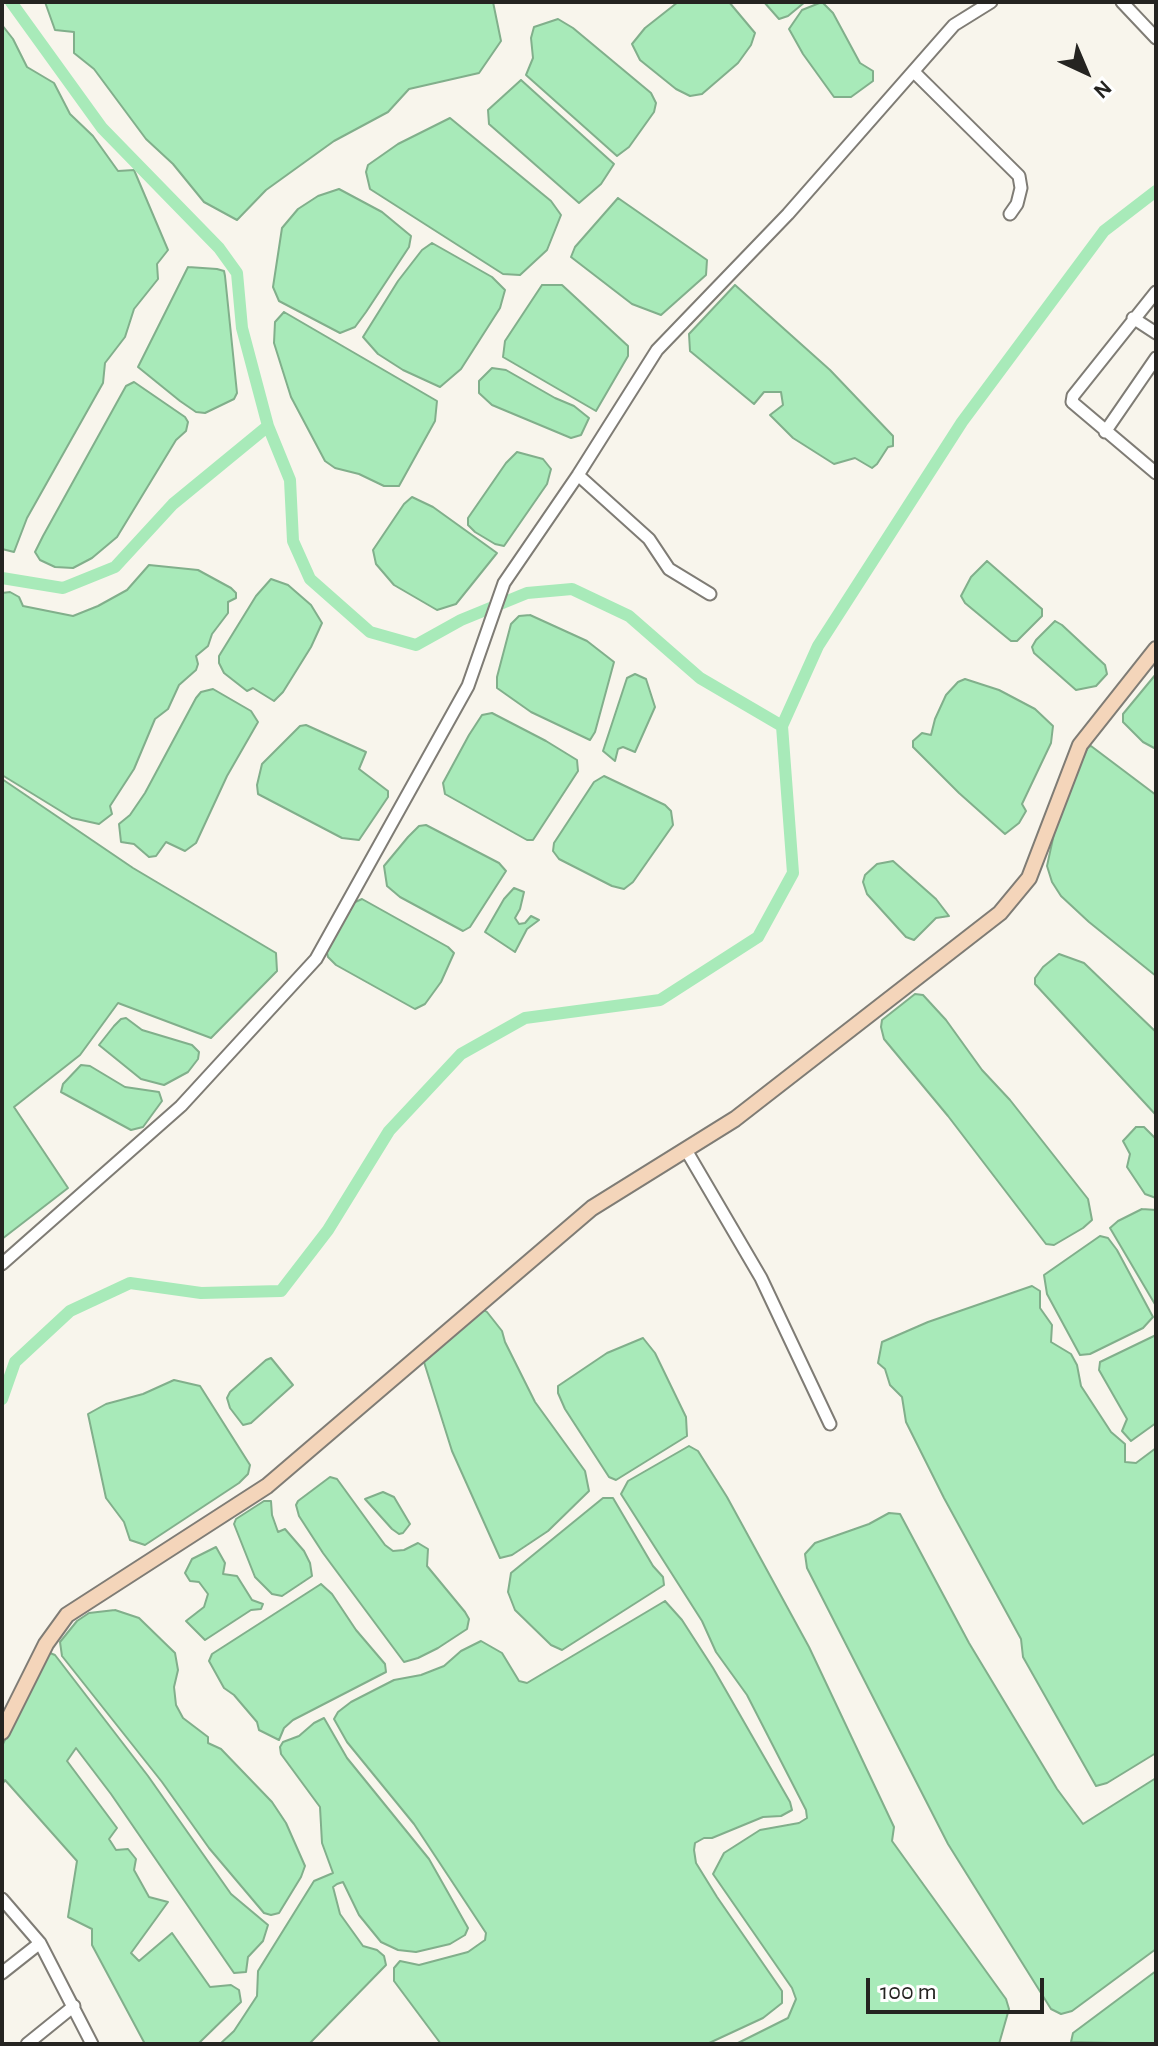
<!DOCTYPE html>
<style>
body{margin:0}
#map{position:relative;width:1158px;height:2046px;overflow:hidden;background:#f8f5ec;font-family:"Alegreya Sans",sans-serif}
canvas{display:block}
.frame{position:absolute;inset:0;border:4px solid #252421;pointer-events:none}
.north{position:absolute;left:1046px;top:32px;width:80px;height:80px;-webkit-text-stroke:6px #fff;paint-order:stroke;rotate:136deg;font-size:22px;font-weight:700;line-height:32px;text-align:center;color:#252421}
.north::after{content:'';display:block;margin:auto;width:28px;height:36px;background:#252421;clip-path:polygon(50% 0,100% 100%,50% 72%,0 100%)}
.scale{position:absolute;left:866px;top:1978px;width:178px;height:36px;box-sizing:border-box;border:4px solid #252421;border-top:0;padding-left:10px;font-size:24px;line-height:28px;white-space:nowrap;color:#252421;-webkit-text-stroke:6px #fff;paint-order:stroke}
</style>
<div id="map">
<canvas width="1158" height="2046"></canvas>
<div class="frame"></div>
<div class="north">N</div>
<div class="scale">100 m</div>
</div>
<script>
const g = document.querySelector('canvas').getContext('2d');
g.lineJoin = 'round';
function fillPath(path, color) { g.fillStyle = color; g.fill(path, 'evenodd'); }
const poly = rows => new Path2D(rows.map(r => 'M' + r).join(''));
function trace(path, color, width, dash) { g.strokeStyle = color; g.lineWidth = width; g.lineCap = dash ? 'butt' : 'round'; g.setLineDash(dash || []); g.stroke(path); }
const water = poly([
 [45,2,493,2,501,41,479,73,409,89,388,112,334,141,266,190,237,220,204,202,173,164,146,139,94,69,74,53,74,32,55,30,45,2],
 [678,2,729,2,755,33,751,45,738,63,702,94,690,96,676,89,640,60,632,44,645,28,678,2],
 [764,2,805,2,788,16,779,19,764,2],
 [822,2,833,13,860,63,873,71,873,81,851,97,834,97,803,54,789,29,802,10,822,2],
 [558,19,573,28,651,93,656,103,654,112,629,147,617,156,526,75,533,58,531,38,534,27,558,19],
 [2,25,13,39,27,67,54,83,70,114,93,136,118,171,134,170,168,250,157,264,158,279,134,309,125,337,105,363,103,383,27,518,14,552,2,549,2,25],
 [521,80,614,164,601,184,579,203,489,124,488,110,521,80],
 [450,118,551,201,561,215,547,250,520,275,503,274,370,189,366,172,368,165,398,144,450,118],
 [339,189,382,212,411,236,409,247,366,312,355,327,340,333,279,301,273,287,282,228,298,209,318,196,339,189],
 [618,198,707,260,706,275,661,315,632,304,571,257,575,247,618,198],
 [432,243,492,277,505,290,500,308,461,369,440,387,403,370,378,354,363,337,398,281,422,250,432,243],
 [188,267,217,269,224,271,225,276,237,393,234,399,205,413,196,412,180,401,138,367,188,267],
 [542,285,562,285,628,346,628,356,596,411,503,357,505,341,542,285],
 [735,285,830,370,893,436,893,446,888,447,877,464,872,468,855,458,834,464,793,438,770,415,783,405,781,392,764,392,754,404,690,351,689,334,735,285],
 [284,312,437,401,435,421,399,486,384,486,359,474,335,468,325,461,291,397,274,343,275,322,284,312],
 [492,368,506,370,555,398,574,406,589,418,581,435,571,438,492,405,479,393,479,381,492,368],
 [134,382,185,417,188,422,186,431,176,440,117,537,92,558,73,568,55,567,40,560,35,552,43,536,126,386,134,382],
 [517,452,543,459,551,469,547,484,504,546,495,544,475,532,468,525,468,518,506,463,517,452],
 [412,497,433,507,497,553,456,604,437,610,394,585,376,564,373,550,404,504,412,497],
 [987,561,1042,609,1042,616,1017,641,1011,641,1000,632,965,603,961,596,971,577,987,561],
 [149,565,198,570,231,588,236,593,236,598,228,602,228,613,212,634,208,646,196,656,198,664,196,670,179,685,168,709,155,719,134,769,110,806,112,814,99,824,72,818,2,775,2,593,10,592,19,597,23,606,73,616,98,606,127,590,149,565],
 [271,579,288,585,311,605,322,623,311,647,283,692,274,701,253,688,247,691,224,673,219,663,219,656,256,596,271,579],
 [530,615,587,641,614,662,595,732,590,740,531,712,497,688,497,677,511,624,519,616,530,615],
 [1055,621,1062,625,1105,665,1107,674,1096,686,1076,690,1034,653,1032,647,1036,640,1055,621],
 [635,674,646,679,655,707,635,752,623,747,618,749,615,761,603,751,627,678,635,674],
 [1156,674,1156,749,1143,742,1123,722,1123,714,1156,674],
 [965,679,999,690,1035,709,1053,726,1051,743,1022,804,1026,811,1019,823,1005,834,959,793,913,747,913,741,922,733,931,735,935,719,946,695,958,682,965,679],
 [213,689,251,711,258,722,227,776,196,843,185,851,166,842,156,856,149,857,134,844,121,842,119,824,130,815,145,793,196,698,201,692,213,689],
 [492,713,546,741,577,760,578,771,533,840,527,840,445,794,443,783,469,735,482,715,492,713],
 [306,725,366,752,359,769,388,791,388,797,359,840,342,838,258,794,257,785,262,764,300,726,306,725],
 [1091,746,1156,795,1156,976,1089,922,1061,896,1052,882,1047,866,1055,829,1070,786,1088,747,1091,746],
 [604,776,665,805,671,811,673,825,633,882,624,889,612,886,559,859,553,851,554,843,594,782,604,776],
 [2,779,133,868,276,953,277,971,211,1038,118,1003,80,1055,14,1107,68,1188,2,1239,2,779],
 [426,825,499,863,506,871,470,927,463,931,400,897,387,886,384,866,408,837,419,826,426,825],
 [893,861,936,899,949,916,936,918,914,940,906,937,867,894,863,882,865,875,877,864,893,861],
 [514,888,524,892,520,909,515,918,519,924,525,923,531,916,539,920,527,929,515,952,485,932,504,899,514,888],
 [362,899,448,947,454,953,441,982,425,1004,415,1009,336,965,328,957,326,949,353,903,362,899],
 [1059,954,1084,963,1156,1032,1156,1115,1035,984,1035,978,1043,967,1059,954],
 [915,994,923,995,946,1020,982,1070,1010,1100,1088,1199,1092,1220,1083,1228,1054,1245,1046,1244,948,1116,884,1039,881,1027,882,1020,915,994],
 [126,1018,142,1030,192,1045,199,1052,198,1059,188,1072,164,1085,141,1079,99,1045,114,1026,121,1019,126,1018],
 [81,1065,90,1066,125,1087,159,1092,162,1101,143,1127,131,1130,61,1092,63,1084,81,1065],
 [1136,1127,1144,1127,1156,1139,1156,1198,1145,1194,1127,1167,1130,1154,1123,1141,1136,1127],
 [1142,1209,1156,1210,1156,1306,1110,1228,1118,1221,1142,1209],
 [1100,1236,1108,1238,1117,1250,1153,1317,1143,1328,1090,1354,1080,1355,1047,1294,1044,1275,1100,1236],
 [1032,1286,1040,1291,1040,1308,1052,1325,1051,1342,1071,1354,1077,1365,1081,1386,1111,1432,1125,1444,1125,1462,1136,1463,1156,1448,1156,1753,1107,1783,1096,1786,1023,1657,1021,1639,944,1498,906,1422,902,1397,890,1385,885,1369,878,1363,882,1342,928,1322,1032,1286],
 [482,1309,487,1312,502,1331,505,1342,535,1402,585,1471,589,1491,548,1531,512,1555,500,1558,452,1451,424,1362,482,1309],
 [1156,1335,1156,1423,1131,1441,1122,1431,1127,1419,1099,1370,1100,1362,1156,1335],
 [643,1338,655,1353,686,1417,687,1436,616,1480,609,1477,565,1409,558,1393,558,1386,607,1353,643,1338],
 [271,1358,293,1385,251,1423,243,1425,230,1408,227,1398,230,1392,266,1360,271,1358],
 [174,1380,200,1386,250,1465,248,1474,239,1483,145,1545,130,1540,124,1522,106,1498,88,1414,106,1404,143,1394,174,1380],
 [689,1446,698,1451,727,1497,809,1647,894,1827,892,1841,1006,1999,1009,2009,999,2044,736,2044,788,2018,796,1999,792,1988,713,1874,724,1853,760,1830,799,1823,807,1818,806,1810,747,1695,716,1652,702,1621,621,1494,628,1481,689,1446],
 [330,1477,337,1479,385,1545,393,1551,404,1550,418,1543,428,1549,427,1566,465,1612,469,1619,467,1629,438,1648,418,1658,404,1662,323,1553,299,1516,296,1505,298,1501,330,1477],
 [383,1492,394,1497,410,1524,403,1533,399,1534,392,1529,365,1499,383,1492],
 [603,1498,613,1498,653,1566,663,1577,664,1585,562,1650,551,1645,515,1610,508,1592,511,1573,603,1498],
 [264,1501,271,1501,272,1515,278,1532,285,1529,304,1551,310,1563,312,1576,282,1596,272,1594,255,1577,234,1524,236,1519,264,1501],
 [889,1513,900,1514,969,1643,1057,1789,1083,1824,1156,1778,1156,1949,1072,2011,1061,2014,1051,2009,948,1844,807,1568,805,1554,815,1543,869,1524,889,1513],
 [216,1547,225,1563,223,1574,237,1576,252,1600,263,1604,261,1609,251,1610,205,1640,186,1621,204,1607,208,1594,199,1582,190,1581,185,1573,192,1559,216,1547],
 [321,1584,332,1594,356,1630,385,1664,386,1672,293,1720,284,1728,279,1740,259,1730,257,1722,234,1695,224,1688,209,1661,212,1654,321,1584],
 [665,1601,682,1620,713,1668,790,1802,792,1810,781,1816,763,1817,712,1838,704,1838,695,1843,694,1850,696,1863,717,1897,782,1991,782,2003,763,2018,707,2044,441,2044,394,1981,394,1968,400,1961,419,1965,468,1952,485,1940,486,1933,414,1824,347,1742,334,1719,338,1712,351,1702,394,1680,421,1675,444,1666,461,1651,481,1641,502,1653,519,1681,527,1683,665,1601],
 [115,1610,139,1618,175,1653,178,1670,174,1687,176,1705,183,1718,208,1737,208,1743,221,1749,272,1802,286,1823,305,1866,301,1877,279,1913,271,1915,264,1913,209,1848,162,1782,62,1656,60,1642,77,1621,89,1613,115,1610],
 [50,1653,55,1655,148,1776,231,1894,268,1925,263,1941,248,1957,246,1972,234,1973,111,1794,76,1748,67,1761,117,1828,109,1839,116,1850,128,1849,136,1859,134,1870,149,1897,168,1902,131,1953,139,1961,172,1933,210,1987,231,1985,239,1990,241,2002,198,2044,145,2044,92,1945,92,1929,68,1917,77,1861,5,1780,2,1785,2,1746,44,1657,50,1653],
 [324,1718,347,1758,429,1859,468,1928,465,1935,450,1944,416,1952,398,1950,381,1942,359,1915,343,1882,337,1884,333,1887,340,1914,363,1946,377,1950,384,1956,386,1965,309,2044,220,2044,234,2031,257,1996,258,1971,314,1881,333,1873,322,1843,320,1807,281,1754,280,1747,283,1742,299,1736,314,1723,324,1718],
 [1156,1971,1156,2044,1071,2042,1073,2033,1156,1971]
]);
const canal = poly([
 [11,2,102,128,219,248,237,273,242,328,268,426,290,480,293,541,310,579,370,632,416,645,461,620,527,593,572,589,629,616,700,678,782,726],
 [2,578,63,588,115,567,173,504,268,426],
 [2,1399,15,1362,70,1311,130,1283,201,1293,281,1291,328,1230,389,1131,461,1054,525,1018,660,1000,758,937,793,873,782,726,818,646,962,422,1104,231,1156,191]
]);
const street = poly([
 [1122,2,1156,38],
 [914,72,1019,176,1021,188,1017,204,1010,214],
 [1156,292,1073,396,1072,402,1156,473],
 [1133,318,1156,333],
 [1105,432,1156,358],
 [578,475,649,539,669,569,710,594],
 [686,1150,761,1278,830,1424],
 [2,1264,181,1106,316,959,468,686,504,583,578,475,657,350,788,214,954,25,991,2],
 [2,1899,40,1943,92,2044],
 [2,1973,40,1943],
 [27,2044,74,2006]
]);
const secondary = poly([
 [2,1732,46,1644,67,1615,267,1486,592,1208,735,1119,1000,913,1029,878,1080,745,1156,649]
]);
fillPath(water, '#a8eab9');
trace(water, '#81af8b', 2);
trace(canal, '#a8eab9', 12);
trace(street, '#7f7c75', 15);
trace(secondary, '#7f7c75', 18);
trace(street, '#fff', 11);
trace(secondary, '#f4d5ba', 14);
</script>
